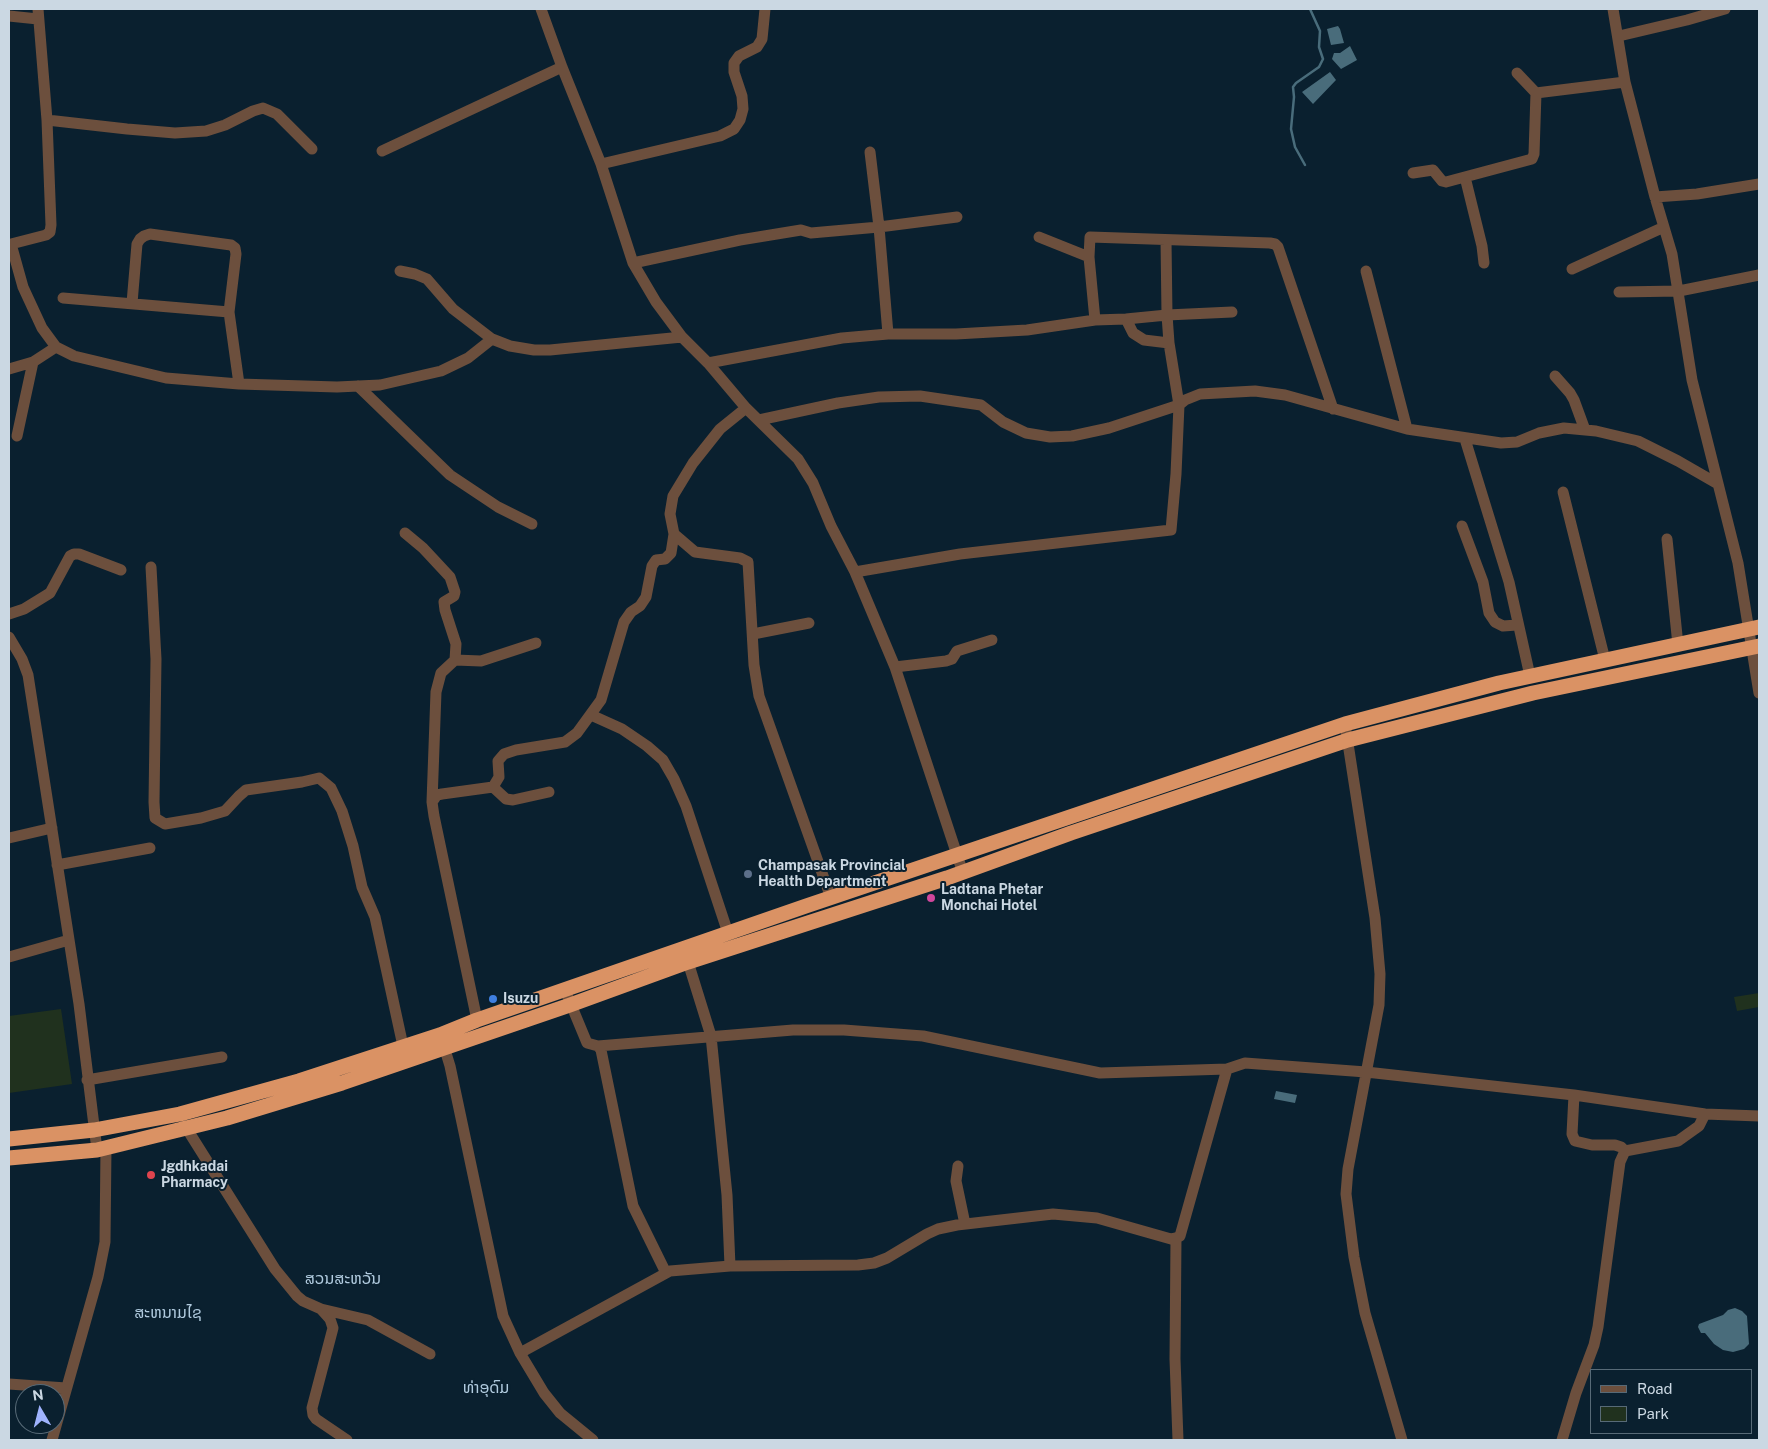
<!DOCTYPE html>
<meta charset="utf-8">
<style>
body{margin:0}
#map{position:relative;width:1768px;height:1449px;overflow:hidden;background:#0a202f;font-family:"Public Sans",sans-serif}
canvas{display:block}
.frame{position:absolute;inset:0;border:10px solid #cbd8e3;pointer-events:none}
.legend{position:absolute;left:1590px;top:1369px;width:162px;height:65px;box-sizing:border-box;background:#0a202f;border:1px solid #576a77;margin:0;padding:6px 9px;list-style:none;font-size:15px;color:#cbd8e3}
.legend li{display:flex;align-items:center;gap:10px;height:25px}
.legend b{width:25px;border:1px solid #576a77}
.north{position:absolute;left:15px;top:1384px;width:50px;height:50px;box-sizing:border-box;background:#0a202f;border:1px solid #576a77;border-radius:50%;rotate:352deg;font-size:14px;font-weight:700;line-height:20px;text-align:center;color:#cbd8e3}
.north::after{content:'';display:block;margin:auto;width:18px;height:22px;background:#9fb3fd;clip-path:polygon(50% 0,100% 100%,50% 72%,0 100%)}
</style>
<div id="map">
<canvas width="1768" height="1449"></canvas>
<div class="frame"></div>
<ul class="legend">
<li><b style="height:6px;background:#6c4f3d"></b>Road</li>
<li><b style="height:14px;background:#20311e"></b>Park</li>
</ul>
<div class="north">N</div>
</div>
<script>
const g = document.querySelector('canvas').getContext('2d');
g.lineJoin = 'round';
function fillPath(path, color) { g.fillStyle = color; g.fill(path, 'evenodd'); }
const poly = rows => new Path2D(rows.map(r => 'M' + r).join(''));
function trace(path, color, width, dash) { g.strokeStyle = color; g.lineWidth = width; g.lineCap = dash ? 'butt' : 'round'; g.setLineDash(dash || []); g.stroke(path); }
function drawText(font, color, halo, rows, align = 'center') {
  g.font = font + ' "Public Sans","Noto Sans Lao",sans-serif'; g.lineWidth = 4; g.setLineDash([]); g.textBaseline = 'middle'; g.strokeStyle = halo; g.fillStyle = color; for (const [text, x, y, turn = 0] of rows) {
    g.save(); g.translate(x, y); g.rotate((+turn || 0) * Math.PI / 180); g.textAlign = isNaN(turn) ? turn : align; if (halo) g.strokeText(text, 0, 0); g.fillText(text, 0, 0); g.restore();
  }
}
const green = poly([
 [1759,993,1759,1007,1737,1011,1734,997],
 [61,1009,72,1084,9,1093,9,1016]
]);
const water = poly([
 [1338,26,1340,29,1344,43,1331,45,1327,29],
 [1350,46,1357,60,1341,69,1332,59,1334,53,1340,53],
 [1330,72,1336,80,1313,104,1302,92],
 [1276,1091,1297,1095,1295,1103,1274,1099],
 [1735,1308,1742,1311,1747,1316,1749,1344,1744,1349,1733,1352,1723,1350,1714,1344,1705,1333,1701,1333,1698,1327,1699,1324,1723,1315,1728,1310]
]);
const stream = poly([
 [1305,165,1295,147,1291,129,1294,97,1293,87,1296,83,1319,67,1323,59,1319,47,1320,31,1310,9]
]);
const minor = poly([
 [38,9,47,120,51,225,50,232,46,235,11,244,23,287,42,328,56,347,74,356,166,378,239,384,337,387,380,385,441,371,468,358,492,339],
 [541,9,562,67,601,164,633,263,656,302,682,337,708,363,746,408,798,459,813,483,831,526,855,572,895,667,963,873],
 [1613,9,1625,82,1655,197,1672,254,1692,380,1738,563,1759,693],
 [9,16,38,19],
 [1619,36,1687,20,1725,9],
 [1517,73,1536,93],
 [47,120,127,129,175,133,206,131,225,125,253,111,263,108,277,114,312,149],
 [382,151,562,67],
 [870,152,879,227,888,334],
 [601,164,720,136,734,129,740,120,743,109,742,96,734,72,734,63,739,56,757,47,762,39,765,9],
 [1413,173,1433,170,1442,181,1446,182,1532,159,1534,154,1536,93,1625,82],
 [1465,177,1482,246,1484,263],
 [1655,197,1697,194,1759,184],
 [1039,237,1089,257],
 [1166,240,1167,315,1232,312],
 [633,263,740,240,801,230,811,233,879,227,957,217],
 [1572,269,1664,227],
 [400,271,415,274,427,279,453,309,492,339,510,346,534,350,550,350,682,337],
 [1366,271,1407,429],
 [1619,292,1679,291,1759,275],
 [63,298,229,312],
 [132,303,137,244,140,239,144,236,150,234,231,245,235,248,236,254,229,312,239,384],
 [1126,319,1133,333,1144,340,1169,343],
 [708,363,842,338,888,334,956,334,1027,330,1095,320,1089,257,1090,237,1270,243,1275,244,1278,247,1333,409],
 [9,369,33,362,56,347],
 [1555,376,1570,393,1574,400,1585,430],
 [358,386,450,475,498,507,532,524],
 [759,420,838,403,879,397,920,396,981,405,1003,422,1026,433,1050,437,1072,436,1109,428,1179,405,1169,343,1167,315,1126,319,1095,320],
 [17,436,33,362],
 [1465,439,1509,582,1530,676],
 [1563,492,1605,660],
 [1462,526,1483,582,1489,613,1495,622,1503,626,1517,625],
 [405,533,423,548,450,577,455,592,454,596,444,602,445,610,456,644,455,660,441,673,436,692,432,802,434,816,477,1020],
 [674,534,695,552,740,558,748,562,754,665,759,696,831,898],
 [1667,539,1678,645],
 [151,567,156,659,154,802,155,818,165,824,201,818,225,811,239,796,246,790,302,782,319,778,331,788,342,811,353,846,362,887,375,917,403,1046],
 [855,572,960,554,1171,530,1176,474,1179,405,1185,400,1200,394,1255,391,1285,395,1407,429,1501,443,1517,442,1539,433,1564,428,1596,431,1638,441,1678,461,1718,484],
 [9,614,24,609,50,593,70,556,74,554,79,554,121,570],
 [753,634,809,623],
 [9,637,22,659,28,675,79,1004,97,1150],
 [455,660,481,661,536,643],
 [895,667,946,661,952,659,957,651,992,640],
 [591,715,622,729,647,746,663,760,674,779,686,806,728,933],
 [1345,724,1375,918,1380,974,1379,1005,1348,1169,1346,1194,1354,1257,1365,1313,1402,1440],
 [493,787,506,799,513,800,549,792],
 [432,802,437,795,442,794,493,787,499,777,498,761,504,754,516,750,565,742,577,733,601,700,624,622,631,612,640,606,646,597,652,566,656,560,665,559,671,553,674,534,670,514,673,496,693,463,720,429,746,408],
 [9,838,52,828],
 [57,865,150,848],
 [9,957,69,940],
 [688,962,711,1036,727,1195,730,1266],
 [565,990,587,1043,598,1046,601,1050,633,1206,666,1273],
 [442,1040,450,1066,503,1316,520,1353,544,1393,560,1413,593,1440],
 [598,1046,793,1030,844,1030,923,1036,1100,1073,1227,1069],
 [87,1080,222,1057],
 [187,1129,275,1269,297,1296,303,1301,321,1309,330,1319,333,1328,312,1408,313,1415,316,1419,347,1440],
 [1625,1151,1678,1141,1699,1126,1705,1114],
 [958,1166,956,1181,965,1224],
 [321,1309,368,1320,430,1354],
 [520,1353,670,1271,730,1266,858,1265,874,1263,887,1258,927,1234,938,1229,957,1225,1053,1214,1097,1218,1171,1239,1176,1238],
 [9,1384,66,1388],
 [52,1440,98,1277,105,1242,106,1148],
 [1178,1440,1175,1359,1176,1238,1180,1236,1227,1069,1245,1063,1366,1072,1574,1095,1705,1114,1759,1116],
 [1562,1440,1576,1393,1594,1345,1598,1327,1620,1162,1625,1151,1621,1147,1615,1145,1592,1145,1575,1141,1572,1134,1574,1095]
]);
const highway = poly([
 [9,1139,94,1130,180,1114,299,1081,440,1035,477,1020,806,906,1345,724,1499,683,1759,627],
 [9,1158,97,1150,227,1118,342,1083,570,1005,688,962,947,878,1071,833,1348,740,1533,693,1759,646]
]);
const markers = [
 [748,874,5,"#5c6f8a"],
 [931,898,5,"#d1479c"],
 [493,999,5,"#3f7fe0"],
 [151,1175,5,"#e0444e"]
];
const poiNames = [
 ["Champasak Provincial",758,866],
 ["Health Department",758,882],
 ["Ladtana Phetar",941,890],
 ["Monchai Hotel",941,906],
 ["Isuzu",503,999],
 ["Jgdhkadai",161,1167],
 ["Pharmacy",161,1183]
];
const quarterNames = [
 ["ສວນສະຫວັນ",343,1279],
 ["ສະຫນາມໄຊ",168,1313],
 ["ທ່າອຸດົມ",486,1388]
];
fillPath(green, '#20311e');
fillPath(water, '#496c7b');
trace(stream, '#496c7b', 2.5);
trace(minor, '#6c4f3d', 11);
trace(highway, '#da9264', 15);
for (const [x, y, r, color] of markers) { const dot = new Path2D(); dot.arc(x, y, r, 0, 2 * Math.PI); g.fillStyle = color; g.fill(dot); trace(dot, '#0a202f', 2); }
drawText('bold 14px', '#cbd8e3', '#0a202f', poiNames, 'left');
drawText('16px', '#b1cbdf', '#0a202f', quarterNames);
</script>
